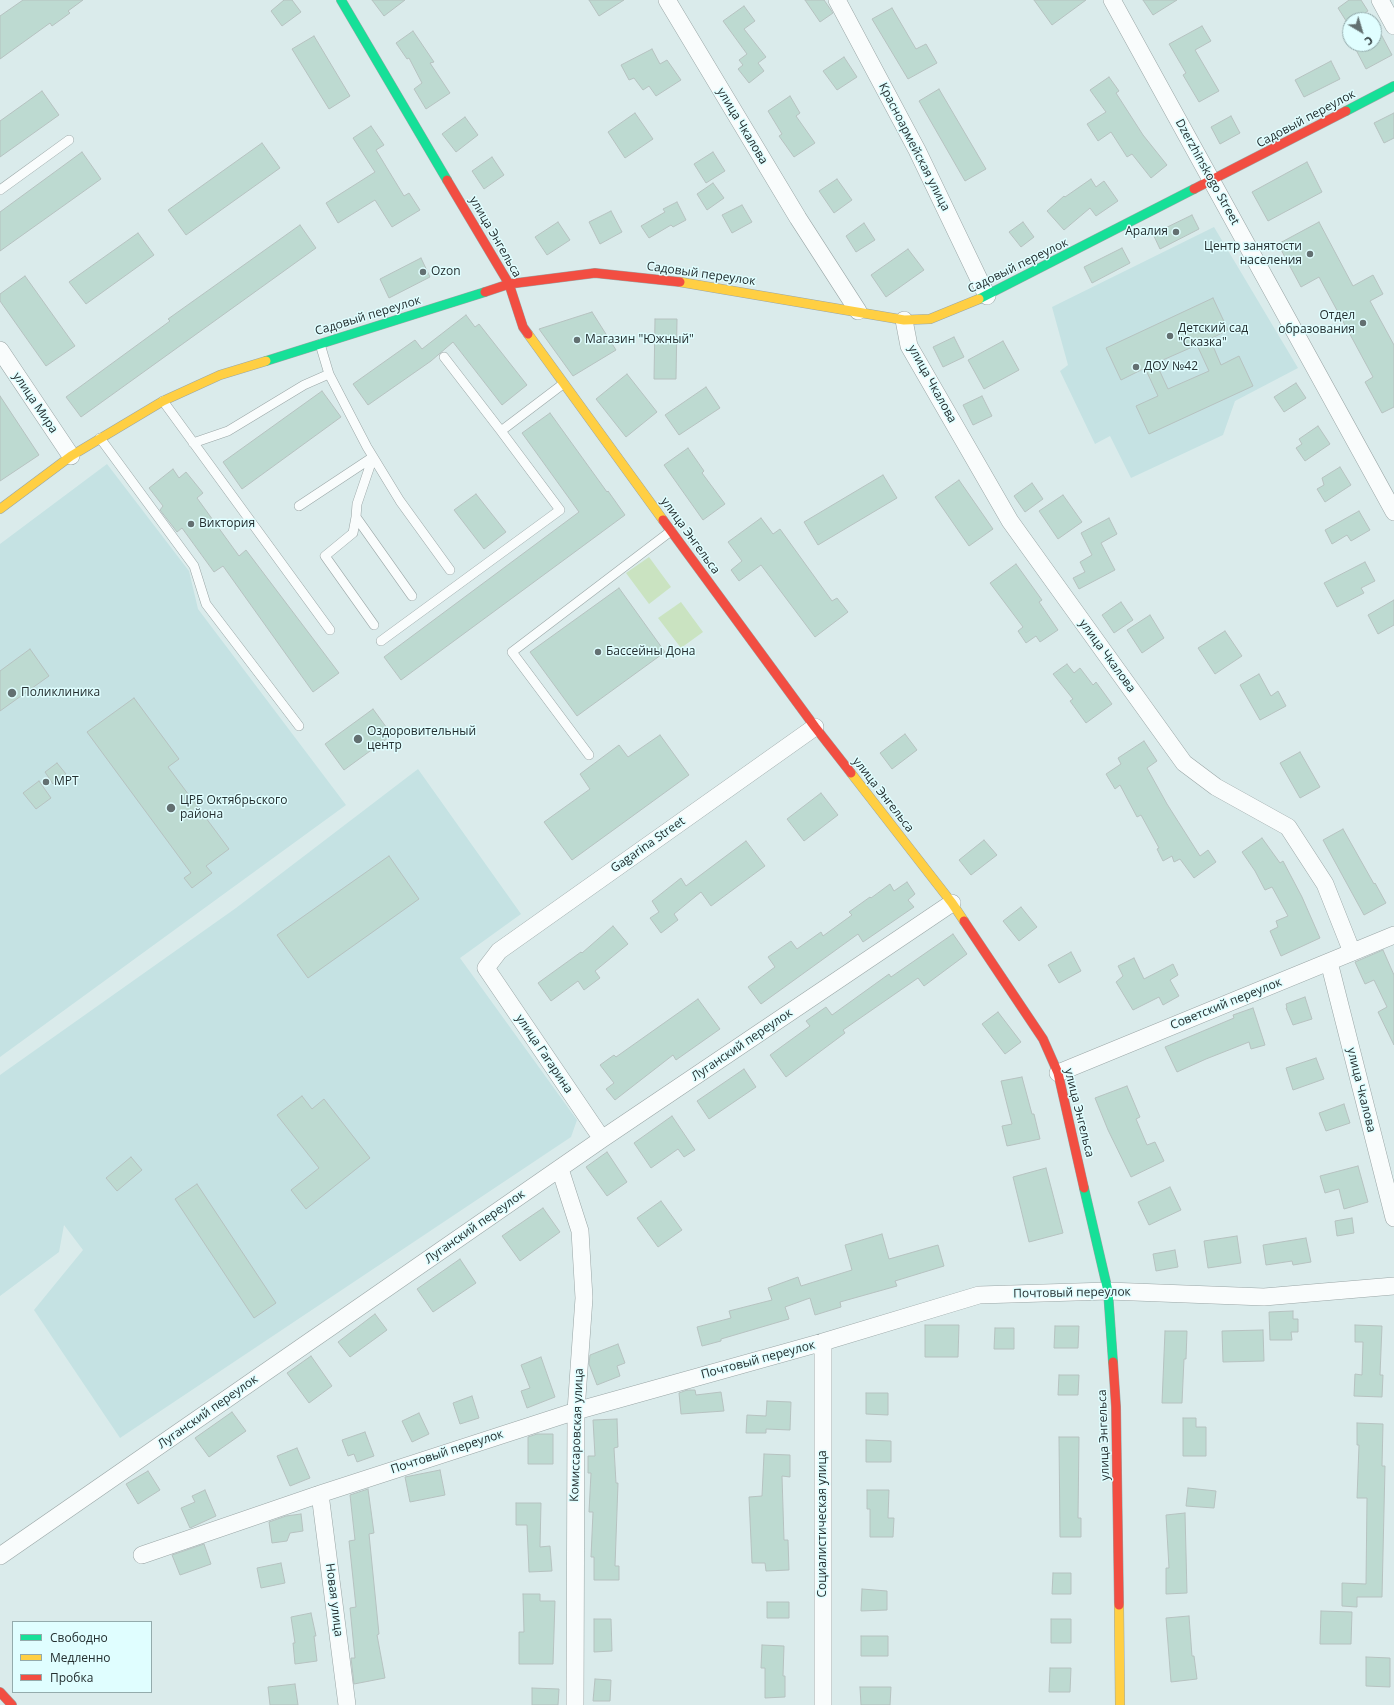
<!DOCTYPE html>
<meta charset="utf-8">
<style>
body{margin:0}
#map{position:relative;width:1394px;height:1705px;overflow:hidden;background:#daebeb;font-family:"Open Sans",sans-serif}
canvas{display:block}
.legend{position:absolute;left:12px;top:1621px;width:140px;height:72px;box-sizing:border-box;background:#e0feff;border:1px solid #94abac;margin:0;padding:5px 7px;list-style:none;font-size:12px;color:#232e2f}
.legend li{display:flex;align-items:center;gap:8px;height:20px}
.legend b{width:20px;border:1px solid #94abac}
.north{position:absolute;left:1342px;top:12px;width:40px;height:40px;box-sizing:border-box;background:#e0feff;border:1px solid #94abac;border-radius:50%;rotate:142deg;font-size:11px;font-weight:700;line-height:16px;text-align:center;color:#232e2f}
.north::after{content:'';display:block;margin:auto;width:14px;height:18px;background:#637071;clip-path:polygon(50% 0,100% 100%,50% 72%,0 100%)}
</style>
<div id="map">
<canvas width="1394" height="1705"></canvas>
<ul class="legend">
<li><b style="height:5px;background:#16e098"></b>Свободно</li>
<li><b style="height:5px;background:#ffcf43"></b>Медленно</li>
<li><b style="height:5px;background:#f24e42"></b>Пробка</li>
</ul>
<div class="north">С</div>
</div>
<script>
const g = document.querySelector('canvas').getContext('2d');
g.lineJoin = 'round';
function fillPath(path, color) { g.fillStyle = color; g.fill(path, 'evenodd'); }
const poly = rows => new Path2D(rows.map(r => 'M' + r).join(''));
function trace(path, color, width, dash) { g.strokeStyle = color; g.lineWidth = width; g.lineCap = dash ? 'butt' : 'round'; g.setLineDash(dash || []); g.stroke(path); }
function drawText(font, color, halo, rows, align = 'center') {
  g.font = font + ' "Open Sans",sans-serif'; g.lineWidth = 3; g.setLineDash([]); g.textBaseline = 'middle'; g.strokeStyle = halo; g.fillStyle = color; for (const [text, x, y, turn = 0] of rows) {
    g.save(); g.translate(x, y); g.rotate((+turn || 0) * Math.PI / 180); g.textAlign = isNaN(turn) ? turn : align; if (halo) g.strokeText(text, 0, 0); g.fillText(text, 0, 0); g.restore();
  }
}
const built = poly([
 [1214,227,1298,368,1235,401,1223,435,1131,478,1110,436,1095,444,1060,371,1068,365,1052,307],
 [107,464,189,571,198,609,346,805,0,1057,0,544],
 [418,769,521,914,460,958,577,1120,571,1137,120,1438,34,1310,83,1250,64,1225,59,1252,0,1296,0,1075,236,908]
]);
const green = poly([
 [649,557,671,587,649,604,626,573],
 [681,602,703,632,681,648,658,618]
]);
const building = poly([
 [23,0,83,0,68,11,70,13,52,26,50,23,0,59,0,16,23,0],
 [284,0,292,0,301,12,282,26,271,11,284,0],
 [372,0,405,0,384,16,372,0],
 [589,0,624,0,599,16,589,0],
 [805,0,824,0,833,13,820,22,805,0],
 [1034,0,1086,0,1052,25,1034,0],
 [1143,0,1177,0,1153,15,1143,0],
 [1349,0,1361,0,1368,11,1354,20,1350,20,1348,24,1338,8,1349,0],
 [744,6,755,21,744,29,766,57,758,63,764,71,749,83,738,69,743,65,739,60,747,54,723,21,744,6],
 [892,8,916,49,926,44,937,63,908,79,872,19,892,8],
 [1374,21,1392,55,1366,69,1355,48,1364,44,1374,44,1374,21],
 [1202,26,1211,41,1195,50,1219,91,1199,102,1183,75,1186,73,1169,44,1202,26],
 [413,31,434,62,430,63,450,93,426,109,414,89,422,83,409,58,407,59,396,43,413,31],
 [314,36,350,96,329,109,292,49,314,36],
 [652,49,660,64,667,60,681,80,656,96,649,86,643,90,634,78,629,80,621,65,652,49],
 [844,57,857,77,837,90,823,71,844,57],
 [1331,61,1340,79,1304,97,1295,80,1331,61],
 [1109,77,1119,91,1116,93,1143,135,1167,165,1151,178,1132,154,1127,157,1111,132,1098,141,1087,124,1106,112,1090,90,1109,77],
 [939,89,986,169,965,181,919,101,939,89],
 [42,91,59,115,0,157,0,121,42,91],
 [790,96,800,113,796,116,815,143,794,157,779,136,782,134,768,111,790,96],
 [635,113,653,139,625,158,608,132,635,113],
 [1394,113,1394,138,1384,143,1374,123,1394,113],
 [1231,116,1240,133,1220,144,1211,127,1231,116],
 [465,117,478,135,456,152,442,134,465,117],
 [371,126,384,145,376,150,404,196,409,193,420,210,392,227,375,200,338,223,326,203,375,172,353,138,371,126],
 [262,143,280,168,186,235,168,210,262,143],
 [82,152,101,179,0,251,0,212,82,152],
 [713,152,725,171,706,183,694,164,713,152],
 [492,157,504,175,484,189,472,171,492,157],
 [1307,162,1322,192,1268,221,1252,192,1307,162],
 [837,179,852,200,834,213,819,191,837,179],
 [1091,179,1096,187,1104,181,1118,201,1096,216,1090,208,1064,230,1047,211,1064,196,1065,197,1091,179],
 [713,183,724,198,707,210,697,194,713,183],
 [677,202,686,220,673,227,671,225,649,238,641,226,665,212,663,209,677,202],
 [742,205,752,222,732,233,722,215,742,205],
 [611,211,622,232,600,244,589,222,611,211],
 [1192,215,1199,229,1160,249,1153,234,1192,215],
 [558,222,570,240,547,255,535,237,558,222],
 [1023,222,1034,237,1021,247,1009,232,1023,222],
 [1319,222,1353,286,1373,275,1383,294,1370,301,1394,345,1394,407,1382,413,1365,382,1373,377,1319,277,1301,287,1278,244,1319,222],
 [864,223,875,240,856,252,846,236,864,223],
 [300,225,316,248,81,417,66,397,170,321,168,319,300,225],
 [138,233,154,255,86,304,69,282,138,233],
 [1122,248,1130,263,1092,283,1084,267,1122,248],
 [908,249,924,270,886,297,871,275,908,249],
 [421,258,430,277,389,298,380,279,421,258],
 [25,276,75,346,46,366,0,301,0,294,25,276],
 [1213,298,1228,330,1210,339,1221,365,1239,356,1253,386,1149,434,1136,406,1158,396,1145,368,1121,380,1106,348,1213,298],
 [1197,345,1209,371,1168,389,1156,363,1197,345],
 [592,312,616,350,573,376,539,329,592,312],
 [466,315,475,327,479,324,527,385,502,405,453,342,431,361,368,405,353,384,415,340,422,349,466,315],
 [655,319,677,319,676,379,654,379,655,319],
 [954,337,964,357,943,367,933,347,954,337],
 [1003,341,1019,370,984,389,968,360,1003,341],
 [627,374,657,412,626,437,596,399,627,374],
 [1296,383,1306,398,1284,412,1274,397,1296,383],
 [706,387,720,408,679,435,665,415,706,387],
 [322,391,341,417,242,489,223,462,322,391],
 [0,396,39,455,0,481,0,396],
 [982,396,992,416,973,425,963,405,982,396],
 [550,413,607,492,608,491,625,515,401,680,384,657,579,512,522,433,550,413],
 [1318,426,1330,444,1305,461,1296,448,1302,444,1299,439,1318,426],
 [688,448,704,471,702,473,725,504,703,520,664,465,688,448],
 [1340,467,1351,485,1325,502,1317,489,1324,485,1322,478,1340,467],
 [173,469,179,478,186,472,203,493,197,498,239,556,246,550,339,673,313,692,223,566,214,572,182,528,177,532,160,510,163,506,149,488,173,469],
 [883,475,897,498,818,545,804,522,883,475],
 [959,480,993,529,969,546,935,497,959,480],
 [1032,483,1043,499,1025,512,1014,496,1032,483],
 [476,494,506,532,484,549,454,510,476,494],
 [1063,495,1082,522,1058,539,1039,511,1063,495],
 [1359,511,1370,530,1351,541,1347,535,1332,544,1325,530,1359,511],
 [761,518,773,534,780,529,832,601,837,598,848,612,815,637,761,565,739,581,731,570,742,561,728,542,761,518],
 [1109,518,1117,534,1101,543,1115,570,1079,589,1073,578,1085,572,1080,562,1092,555,1081,533,1109,518],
 [1365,562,1375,581,1361,588,1364,593,1337,607,1324,583,1365,562],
 [1016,564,1042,600,1039,602,1058,630,1040,642,1036,636,1026,643,1018,631,1023,627,990,583,1016,564],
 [619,588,665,652,577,716,530,652,619,588],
 [1394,600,1394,625,1378,634,1368,615,1394,600],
 [1121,602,1133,620,1114,633,1102,615,1121,602],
 [1150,615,1164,638,1142,653,1127,630,1150,615],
 [1225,631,1242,656,1215,674,1198,648,1225,631],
 [30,649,49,676,0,711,0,671,30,649],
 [1067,664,1074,673,1080,668,1093,685,1096,682,1112,704,1086,723,1070,701,1073,699,1053,674,1067,664],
 [1259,674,1271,696,1278,691,1286,706,1260,720,1240,685,1259,674],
 [134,698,179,759,168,767,229,849,206,866,212,873,192,888,184,878,191,873,87,732,134,698],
 [373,709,392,735,344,770,325,744,373,709],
 [905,734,917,750,892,769,880,753,905,734],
 [660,735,689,775,572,860,544,822,590,789,580,774,619,745,628,757,660,735],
 [1144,741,1157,761,1147,768,1167,804,1200,856,1208,850,1216,862,1194,878,1180,859,1174,862,1172,856,1163,861,1157,849,1159,848,1141,815,1137,817,1120,785,1115,789,1106,774,1121,764,1118,758,1144,741],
 [1300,752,1320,787,1300,798,1280,763,1300,752],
 [57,763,66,774,53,784,45,772,57,763],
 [39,781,51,798,36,809,23,793,39,781],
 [821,793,838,815,804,841,787,819,821,793],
 [1343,829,1374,884,1375,883,1386,903,1364,915,1323,840,1343,829],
 [1262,838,1280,863,1283,861,1302,897,1320,938,1281,956,1270,931,1278,927,1276,921,1288,916,1272,887,1265,890,1255,871,1242,852,1262,838],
 [984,840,997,855,971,875,959,860,984,840],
 [746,841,765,866,711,906,701,892,674,914,678,920,661,933,650,918,659,912,652,901,681,878,686,886,746,841],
 [389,856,419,899,308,978,277,935,389,856],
 [907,882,915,894,908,900,914,907,863,942,858,934,761,1004,748,987,775,967,768,957,791,941,797,949,821,932,823,936,852,915,849,912,870,897,871,898,890,884,894,891,907,882],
 [1021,907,1037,927,1019,941,1003,921,1021,907],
 [613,926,628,944,595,971,600,978,584,990,578,981,551,1001,538,983,581,952,582,953,613,926],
 [953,934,967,954,924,986,918,978,843,1030,845,1033,786,1077,770,1055,810,1026,806,1021,826,1007,832,1015,889,974,891,977,953,934],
 [1383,950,1394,975,1394,1045,1378,1012,1387,1007,1374,980,1365,984,1355,962,1383,950],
 [1071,952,1081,971,1059,983,1048,965,1071,952],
 [1134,958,1144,979,1173,964,1178,975,1170,980,1179,996,1163,1005,1159,997,1133,1010,1116,982,1123,976,1118,966,1134,958],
 [1305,997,1312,1019,1293,1025,1286,1008,1287,1008,1286,1004,1305,997],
 [698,999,720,1029,676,1060,673,1055,615,1100,606,1089,614,1083,600,1065,614,1055,616,1057,698,999],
 [1253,1008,1265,1045,1251,1049,1249,1042,1206,1059,1177,1072,1165,1047,1234,1018,1233,1015,1253,1008],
 [998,1012,1021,1042,1005,1054,982,1024,998,1012],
 [1316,1058,1324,1079,1293,1090,1286,1068,1316,1058],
 [744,1069,756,1087,709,1119,697,1101,744,1069],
 [1022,1077,1032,1114,1034,1114,1040,1139,1007,1146,1002,1126,1012,1124,1001,1081,1022,1077],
 [1127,1086,1140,1117,1136,1119,1147,1145,1155,1142,1164,1161,1131,1177,1108,1130,1095,1098,1127,1086],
 [302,1096,312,1109,324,1099,370,1158,306,1209,291,1190,319,1168,277,1115,302,1096],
 [1344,1104,1350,1123,1326,1131,1319,1113,1344,1104],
 [672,1116,695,1150,684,1157,678,1149,651,1168,634,1143,672,1116],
 [607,1152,627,1182,607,1196,586,1167,607,1152],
 [131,1157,142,1170,117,1191,106,1178,131,1157],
 [1358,1166,1368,1202,1344,1209,1339,1189,1325,1193,1320,1176,1358,1166],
 [1046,1168,1063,1233,1029,1242,1013,1177,1046,1168],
 [197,1184,276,1303,254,1318,175,1199,197,1184],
 [1170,1187,1181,1210,1149,1225,1138,1202,1170,1187],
 [661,1201,682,1230,658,1247,637,1218,661,1201],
 [543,1208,560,1232,520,1261,502,1236,543,1208],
 [1352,1218,1354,1233,1337,1236,1335,1221,1352,1218],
 [882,1234,889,1259,938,1245,944,1266,895,1281,897,1286,840,1302,841,1307,815,1315,810,1298,785,1307,789,1319,721,1339,721,1341,702,1346,697,1327,731,1318,729,1311,772,1300,768,1288,798,1277,801,1286,852,1270,845,1245,882,1234],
 [1237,1236,1241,1263,1208,1268,1204,1241,1237,1236],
 [1306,1238,1311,1262,1293,1265,1292,1261,1266,1265,1263,1245,1306,1238],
 [1175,1250,1178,1267,1156,1271,1153,1254,1175,1250],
 [460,1259,476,1283,433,1312,417,1289,460,1259],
 [1293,1311,1293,1319,1298,1319,1298,1332,1291,1332,1292,1340,1270,1340,1269,1312,1293,1311],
 [375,1314,387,1330,350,1357,338,1342,375,1314],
 [925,1325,959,1325,958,1357,925,1357,925,1325],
 [1355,1325,1382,1326,1380,1375,1383,1375,1382,1397,1354,1396,1355,1374,1362,1375,1363,1342,1355,1342,1355,1325],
 [1055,1326,1079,1326,1078,1348,1054,1348,1055,1326],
 [995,1328,1014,1328,1014,1349,994,1349,995,1328],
 [1263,1330,1264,1361,1223,1362,1222,1331,1263,1330],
 [1165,1331,1187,1331,1186,1359,1184,1359,1182,1403,1162,1403,1165,1331],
 [618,1344,625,1363,617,1366,620,1376,597,1385,589,1364,590,1355,618,1344],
 [311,1356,332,1386,309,1403,287,1373,311,1356],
 [541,1357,555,1397,527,1408,521,1391,530,1388,521,1365,541,1357],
 [1059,1375,1079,1375,1078,1395,1058,1395,1059,1375],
 [687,1390,695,1390,696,1395,721,1392,724,1411,681,1414,679,1393,687,1390],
 [866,1393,888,1393,888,1415,866,1414,866,1393],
 [472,1396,479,1418,460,1424,453,1403,472,1396],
 [767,1401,791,1402,790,1430,766,1429,766,1433,746,1433,747,1415,766,1416,767,1401],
 [232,1412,246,1431,209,1457,195,1438,232,1412],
 [419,1413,429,1434,412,1442,402,1421,419,1413],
 [1183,1418,1196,1418,1196,1427,1206,1427,1206,1456,1183,1456,1183,1418],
 [617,1419,618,1447,614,1448,616,1483,618,1483,615,1566,619,1566,619,1580,594,1580,594,1557,591,1557,593,1512,589,1512,591,1473,588,1473,588,1456,595,1456,593,1420,617,1419],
 [1357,1423,1383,1424,1382,1466,1385,1466,1382,1597,1357,1597,1357,1607,1342,1606,1342,1583,1366,1584,1367,1498,1357,1498,1359,1445,1357,1445,1357,1423],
 [365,1432,374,1456,357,1462,354,1454,348,1456,342,1440,365,1432],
 [537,1434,553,1434,553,1464,528,1464,528,1437,537,1434],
 [1059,1437,1079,1437,1078,1518,1081,1518,1081,1537,1060,1537,1059,1437],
 [866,1440,891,1441,891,1462,866,1462,866,1440],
 [297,1448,310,1478,290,1486,277,1456,297,1448],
 [764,1454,790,1455,790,1477,782,1476,784,1540,788,1540,789,1570,766,1571,765,1563,752,1563,749,1497,762,1496,764,1454],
 [440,1470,445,1495,410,1502,405,1477,440,1470],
 [148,1471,160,1490,138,1504,126,1484,148,1471],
 [1188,1488,1216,1491,1214,1508,1186,1506,1188,1488],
 [368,1489,374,1533,369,1534,379,1634,377,1635,385,1678,354,1684,351,1658,355,1658,350,1608,356,1607,349,1541,355,1540,350,1495,368,1489],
 [205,1490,216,1516,190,1528,181,1508,195,1502,192,1496,205,1490],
 [867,1490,889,1490,888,1518,894,1518,893,1537,870,1537,870,1509,867,1509,867,1490],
 [516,1503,541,1503,540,1547,550,1546,552,1571,529,1572,527,1525,516,1525,516,1503],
 [1185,1513,1187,1593,1166,1594,1166,1568,1169,1568,1166,1515,1185,1513],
 [301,1514,303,1531,290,1533,287,1541,272,1543,269,1522,286,1516,301,1514],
 [204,1544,211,1564,180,1575,172,1555,204,1544],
 [281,1563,285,1583,261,1588,257,1568,281,1563],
 [1053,1573,1071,1573,1071,1594,1052,1594,1053,1573],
 [862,1589,887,1591,887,1610,861,1611,862,1589],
 [523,1594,540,1594,540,1601,555,1601,553,1664,519,1664,519,1632,524,1632,523,1594],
 [767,1602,789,1602,789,1618,767,1618,767,1602],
 [1321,1611,1352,1612,1351,1644,1320,1644,1321,1611],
 [311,1613,316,1636,314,1636,317,1661,295,1664,293,1643,295,1643,291,1617,311,1613],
 [1189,1616,1192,1656,1194,1656,1197,1679,1171,1682,1166,1618,1189,1616],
 [594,1619,611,1619,612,1651,594,1652,594,1619],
 [1051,1619,1071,1619,1071,1643,1051,1643,1051,1619],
 [861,1636,888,1636,888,1656,861,1656,861,1636],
 [762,1645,784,1646,783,1676,785,1676,785,1697,765,1698,765,1668,761,1668,762,1645],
 [1366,1657,1390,1658,1390,1687,1366,1686,1366,1657],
 [1050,1668,1071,1668,1070,1692,1049,1692,1050,1668],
 [595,1679,611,1680,610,1701,593,1701,595,1679],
 [295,1684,298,1705,270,1705,268,1687,295,1684],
 [860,1687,891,1687,890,1705,861,1705,860,1687],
 [532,1688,559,1689,558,1705,532,1705,532,1688]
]);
const lane = poly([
 [0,190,69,140],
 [320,344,329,374,367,447,400,501,450,570],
 [444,357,501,431],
 [163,401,330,630],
 [100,438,194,566,206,604,299,726],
 [193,443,228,431,304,385,329,374],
 [299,506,373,457,357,504,356,517,412,596],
 [356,517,353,533,325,556,374,625],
 [381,641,560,510,501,431,563,384],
 [589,755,512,652,671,531]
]);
const street = poly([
 [667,0,798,218,858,311],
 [837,0,917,150,987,296],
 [1112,0,1394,512],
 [1380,0,1394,26],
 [904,320,909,346,1010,521,1184,763,1216,787,1288,827,1325,884,1352,952],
 [0,350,71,456],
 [1329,962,1394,1218],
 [1058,1073,1394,935],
 [602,1139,486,968,499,951,815,727],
 [560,1169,580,1231,584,1298,576,1411,575,1705],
 [320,1494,347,1705],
 [142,1555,320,1494,576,1411,823,1342,979,1295,1108,1291,1264,1297,1394,1286],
 [0,1556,602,1139,952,903],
 [823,1705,823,1342]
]);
const fast = poly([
 [341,0,447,180],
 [1346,111,1394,86],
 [979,299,1194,189],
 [266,361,485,292],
 [1084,1188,1108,1291,1113,1362]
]);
const slow = poly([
 [680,282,904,320,930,319,979,299],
 [528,334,663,520],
 [0,509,71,456,163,401,220,375,266,361],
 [851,773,952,903,964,921],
 [1119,1605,1120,1705]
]);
const jam = poly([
 [447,180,509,284,523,327,528,334],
 [1194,189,1346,111],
 [485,292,509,284,595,273,680,282],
 [663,520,815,727,851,773],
 [964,921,1043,1039,1058,1073,1084,1188],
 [1113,1362,1116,1407,1119,1605],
 [0,1692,12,1705]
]);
const markers = [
 [1176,232,4,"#637071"],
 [1310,254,4,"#637071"],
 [423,272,4,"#637071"],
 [1363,323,4,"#637071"],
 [1170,336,4,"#637071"],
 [577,340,4,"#637071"],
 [1136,367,4,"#637071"],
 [191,524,4,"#637071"],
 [598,652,4,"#637071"],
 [12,693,5,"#637071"],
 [358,739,5,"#637071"],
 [46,782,4,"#637071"],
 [171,808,5,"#637071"]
];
const streetNames = [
 ["Садовый переулок",1306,119,-28],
 ["улица Чкалова",742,126,59],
 ["Красноармейская улица",914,147,63],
 ["Dzerzhinskogo Street",1207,172,61],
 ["улица Энгельса",495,237,60],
 ["Садовый переулок",1018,266,-26],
 ["Садовый переулок",701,274,8],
 ["Садовый переулок",368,316,-17],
 ["улица Чкалова",932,384,61],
 ["улица Мира",35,403,56],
 ["улица Энгельса",690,536,54],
 ["улица Чкалова",1107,656,54],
 ["улица Энгельса",883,795,52],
 ["Gagarina Street",648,845,-35],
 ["Советский переулок",1226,1004,-22],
 ["Луганский переулок",742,1045,-34],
 ["улица Гагарина",544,1054,56],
 ["улица Чкалова",1361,1090,76],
 ["улица Энгельса",1079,1113,76],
 ["Луганский переулок",475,1227,-35],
 ["Почтовый переулок",1072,1293,-1],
 ["Почтовый переулок",758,1360,-15],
 ["Луганский переулок",208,1412,-35],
 ["Комиссаровская улица",577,1435,-88],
 ["улица Энгельса",1104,1435,-92],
 ["Почтовый переулок",447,1452,-18],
 ["Социалистическая улица",823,1524,-90],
 ["Новая улица",334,1600,83]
];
const poiNames = [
 ["Аралия",1168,232,"right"],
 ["Центр занятости",1302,247,"right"],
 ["населения",1302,261,"right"],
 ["Ozon",431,272],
 ["Отдел",1355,316,"right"],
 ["образования",1355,330,"right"],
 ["Детский сад",1178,329],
 ["\"Сказка\"",1178,343],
 ["Магазин \"Южный\"",585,340],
 ["ДОУ №42",1144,367],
 ["Виктория",199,524],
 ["Бассейны Дона",606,652],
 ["Поликлиника",21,693],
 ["Оздоровительный",367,732],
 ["центр",367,746],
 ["МРТ",54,782],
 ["ЦРБ Октябрьского",180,801],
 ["района",180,815]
];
fillPath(built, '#c5e2e3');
fillPath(green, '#cae3c1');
fillPath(building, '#bddad1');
trace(building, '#b6c2c0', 1);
trace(lane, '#9aa6a6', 10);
trace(street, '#9aa6a6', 18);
trace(fast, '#9aa6a6', 10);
trace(slow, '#9aa6a6', 10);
trace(jam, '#9aa6a6', 10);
trace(lane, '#f9fcfc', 9);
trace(street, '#f9fcfc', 17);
trace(fast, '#16e098', 9);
trace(slow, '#ffcf43', 9);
trace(jam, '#f24e42', 9);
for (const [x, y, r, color] of markers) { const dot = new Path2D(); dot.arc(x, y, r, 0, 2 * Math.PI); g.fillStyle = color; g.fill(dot); trace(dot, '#e0feff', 1.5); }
drawText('12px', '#232e2f', '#e0feff', streetNames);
drawText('12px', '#232e2f', '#e0feff', poiNames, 'left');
</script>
